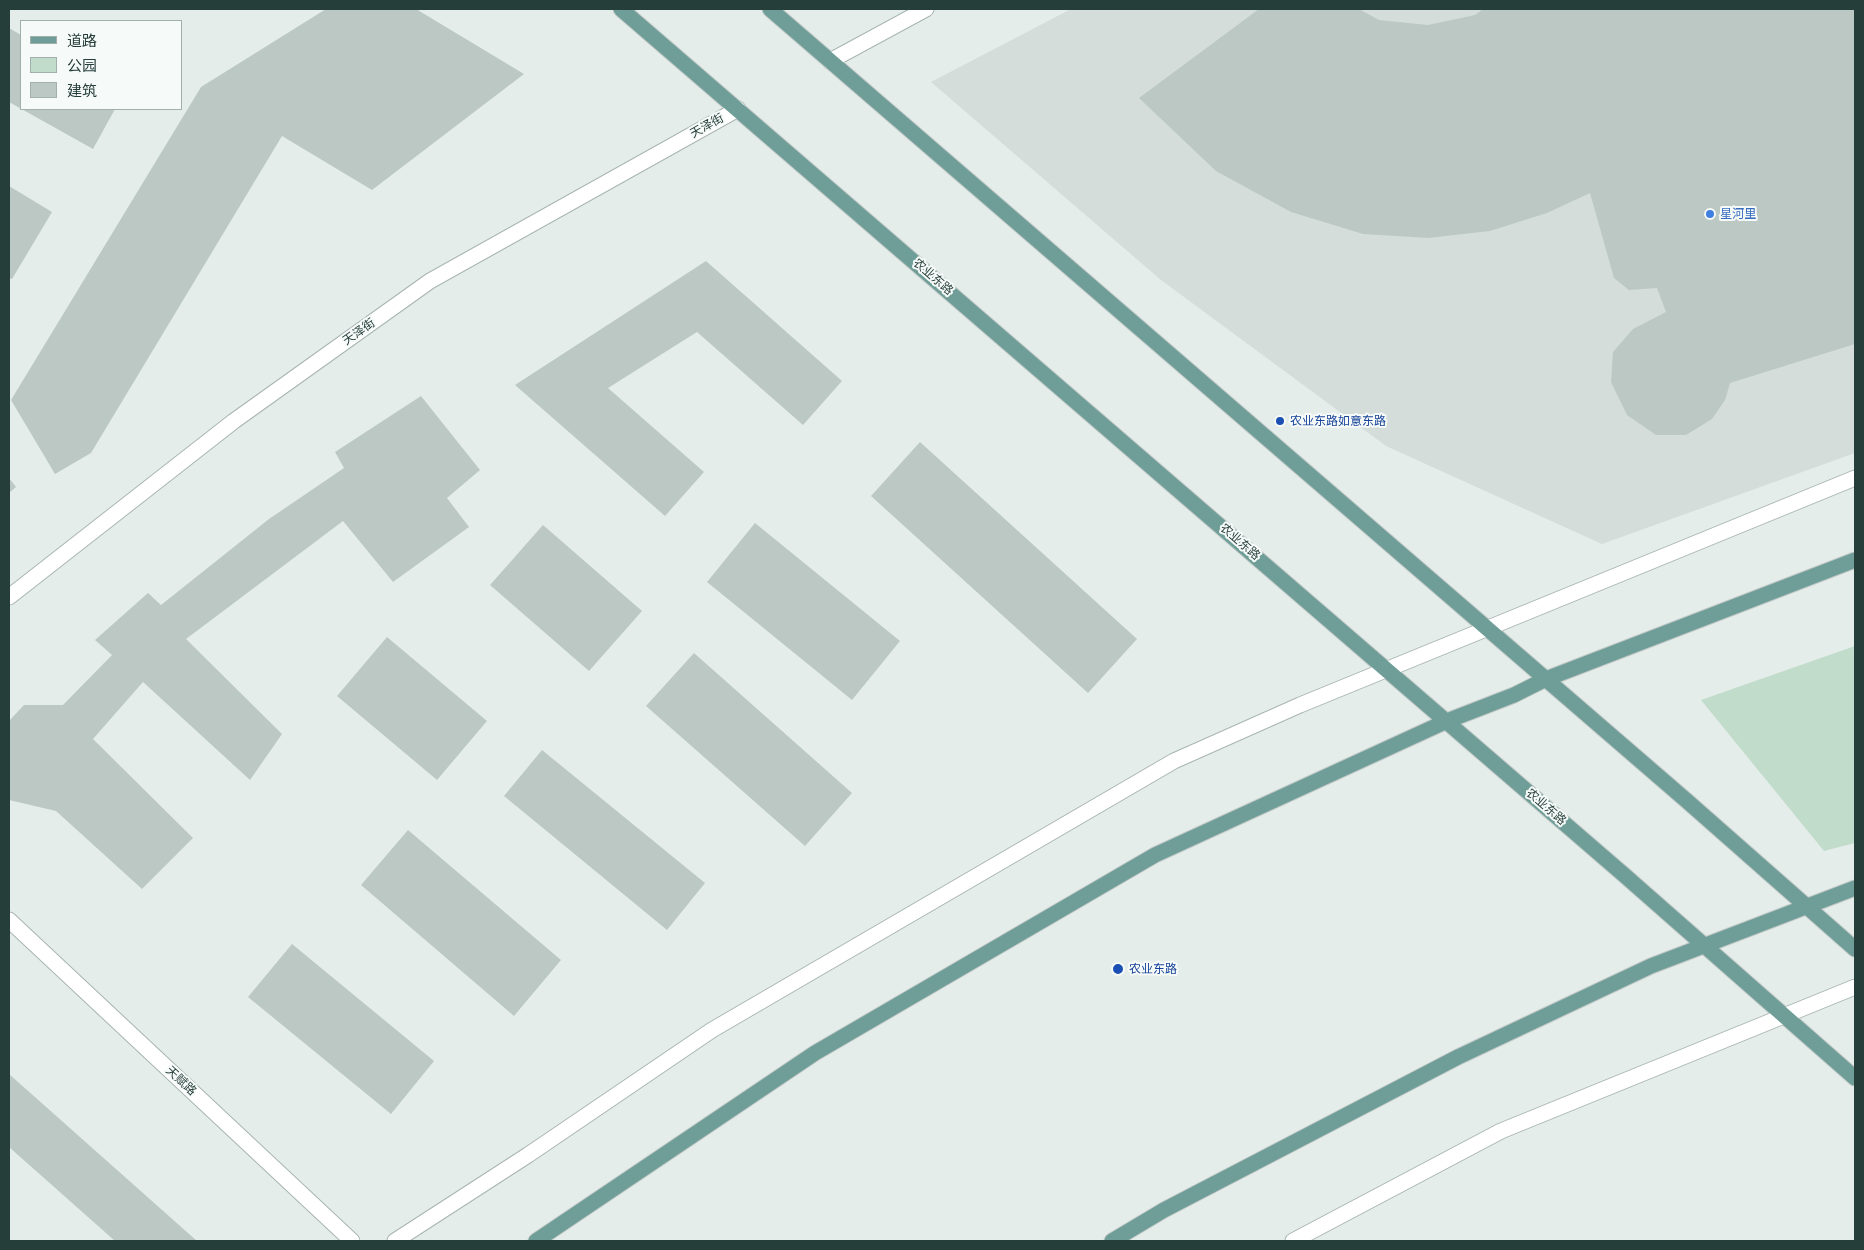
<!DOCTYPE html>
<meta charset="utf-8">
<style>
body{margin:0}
#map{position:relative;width:1864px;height:1250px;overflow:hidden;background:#e5edea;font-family:Raleway,"Noto Sans SC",sans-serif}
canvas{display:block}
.frame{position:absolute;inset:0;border:10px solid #263e3a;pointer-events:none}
.legend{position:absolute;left:20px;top:20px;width:162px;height:90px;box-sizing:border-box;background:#f6faf8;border:1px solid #a3afac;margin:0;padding:6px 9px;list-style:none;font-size:15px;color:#263e3a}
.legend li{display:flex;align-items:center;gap:10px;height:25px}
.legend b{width:25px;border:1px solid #a3afac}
</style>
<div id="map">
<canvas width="1864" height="1250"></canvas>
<div class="frame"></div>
<ul class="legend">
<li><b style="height:6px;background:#6e9e97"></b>道路</li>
<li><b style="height:14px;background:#c1dccb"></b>公园</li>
<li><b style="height:14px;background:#bbc8c4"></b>建筑</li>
</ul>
</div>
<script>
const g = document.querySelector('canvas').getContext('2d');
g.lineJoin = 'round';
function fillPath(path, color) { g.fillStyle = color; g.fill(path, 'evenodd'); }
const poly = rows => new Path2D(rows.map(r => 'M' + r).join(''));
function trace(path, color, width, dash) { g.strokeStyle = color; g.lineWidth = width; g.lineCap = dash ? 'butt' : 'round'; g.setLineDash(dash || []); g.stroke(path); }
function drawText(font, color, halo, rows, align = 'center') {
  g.font = font + ' Raleway,"Noto Sans SC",sans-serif'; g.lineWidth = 4; g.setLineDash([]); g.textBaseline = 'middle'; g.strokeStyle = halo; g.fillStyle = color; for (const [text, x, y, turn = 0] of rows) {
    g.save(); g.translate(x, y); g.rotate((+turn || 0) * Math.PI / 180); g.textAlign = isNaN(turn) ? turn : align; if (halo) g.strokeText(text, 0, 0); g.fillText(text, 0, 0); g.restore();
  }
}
const built = poly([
 [1071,9,1855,9,1855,453,1602,544,1386,446,1161,280,931,82]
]);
const green = poly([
 [1855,646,1855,843,1824,851,1701,700]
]);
const building = poly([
 [326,9,416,9,524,74,372,190,282,136,91,453,55,474,11,400,201,87],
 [1259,9,1359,9,1379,20,1428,25,1475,15,1483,9,1855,9,1855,344,1730,383,1725,400,1712,419,1686,435,1656,435,1627,415,1611,382,1613,352,1633,329,1666,312,1657,288,1629,290,1614,278,1590,193,1547,213,1490,231,1428,238,1363,234,1291,212,1216,171,1139,98],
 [9,28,21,35,21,109,115,109,93,149,9,102],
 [9,186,52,212,12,279,9,278],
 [706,261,842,381,803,425,697,332,608,388,704,472,665,516,515,385],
 [421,396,480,470,447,498,469,527,393,582,343,521,186,639,282,734,250,780,143,682,93,739,193,838,142,889,56,811,9,800,9,721,24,705,63,705,112,655,95,640,148,593,161,605,269,519,344,468,335,452],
 [920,442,1137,639,1088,693,871,496],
 [9,478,16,487,9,493],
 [755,523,900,641,852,700,707,582],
 [543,525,642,611,589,671,490,585],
 [387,637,487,721,437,780,337,696],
 [694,653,852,793,805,846,646,706],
 [542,750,705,883,667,930,504,796],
 [408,830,561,960,514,1016,361,885],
 [292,944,434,1061,391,1114,248,997],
 [9,1074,197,1241,115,1241,9,1147]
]);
const minor = poly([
 [830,61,926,9],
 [9,597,234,421,430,281,738,109],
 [9,920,352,1241],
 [395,1241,528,1155,712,1030,1174,761,1300,705,1855,478],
 [1293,1241,1501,1131,1855,987]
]);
const major = poly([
 [621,9,1623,874,1855,1078],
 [770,9,1687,801,1855,949],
 [536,1241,815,1053,1155,855,1447,721,1514,695,1546,679,1855,560],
 [1112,1241,1164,1210,1458,1057,1651,966,1855,888]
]);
const markers = [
 [1710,214,5,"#3f7fe0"],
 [1280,421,5,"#1a4fb4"],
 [1118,969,6,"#1a4fb4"]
];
const streetNames = [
 ["天泽街",707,126,-29],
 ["农业东路",933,277,41],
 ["天泽街",359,332,-35],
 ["农业东路",1240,542,41],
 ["农业东路",1546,807,41],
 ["天赋路",181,1081,43]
];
const shopNames = [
 ["星河里",1720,214]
];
const transitNames = [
 ["农业东路如意东路",1290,421],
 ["农业东路",1129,969]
];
fillPath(built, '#d4ddda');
fillPath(green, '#c1dccb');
fillPath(building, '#bbc8c4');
trace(minor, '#a8b5b2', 17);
trace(major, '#c2c9c8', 17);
trace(minor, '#fff', 15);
trace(major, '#6e9e97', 15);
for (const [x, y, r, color] of markers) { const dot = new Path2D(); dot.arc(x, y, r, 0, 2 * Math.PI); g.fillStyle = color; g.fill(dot); trace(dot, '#f6faf8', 2); }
drawText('12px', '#263e3a', '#f6faf8', streetNames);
drawText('12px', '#366cbe', '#f6faf8', shopNames, 'left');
drawText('12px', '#164399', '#f6faf8', transitNames, 'left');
</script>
